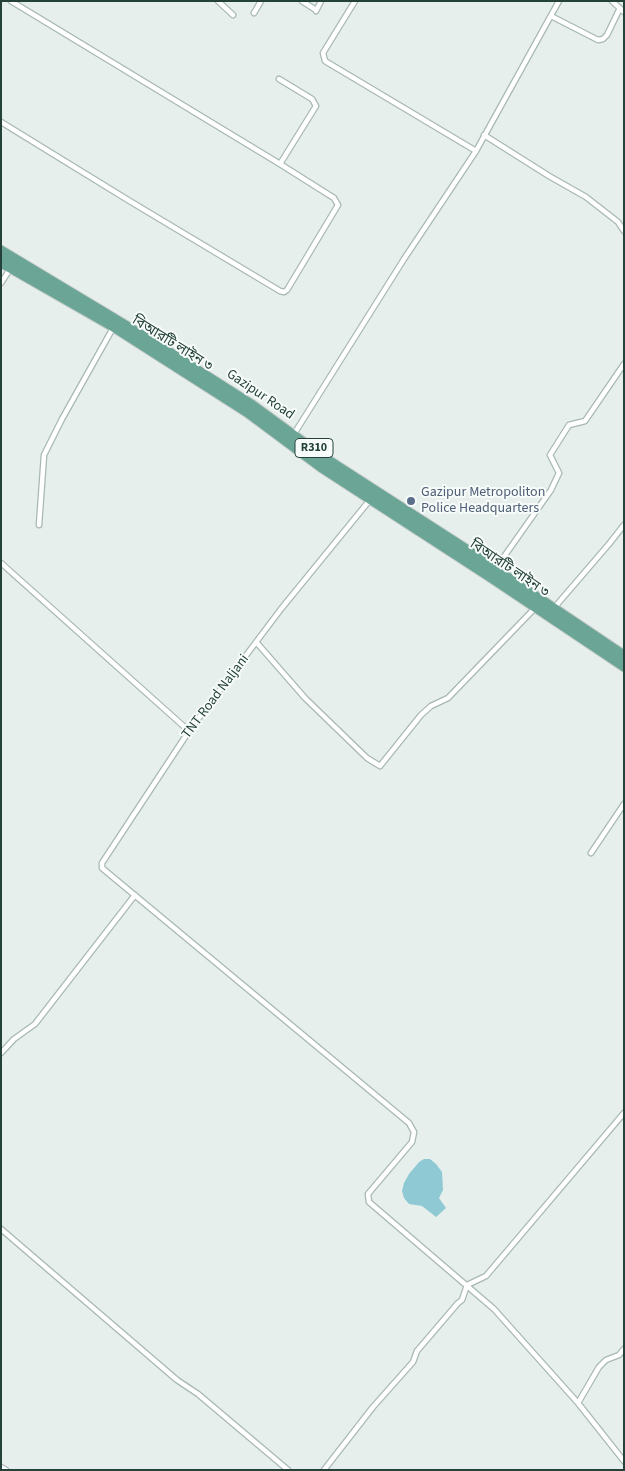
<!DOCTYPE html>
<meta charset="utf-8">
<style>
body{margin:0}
#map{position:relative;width:625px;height:1471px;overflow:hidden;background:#e6efeb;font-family:"Source Sans 3",sans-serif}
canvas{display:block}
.frame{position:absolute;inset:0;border:2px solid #24423a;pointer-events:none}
</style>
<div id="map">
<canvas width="625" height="1471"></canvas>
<div class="frame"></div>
</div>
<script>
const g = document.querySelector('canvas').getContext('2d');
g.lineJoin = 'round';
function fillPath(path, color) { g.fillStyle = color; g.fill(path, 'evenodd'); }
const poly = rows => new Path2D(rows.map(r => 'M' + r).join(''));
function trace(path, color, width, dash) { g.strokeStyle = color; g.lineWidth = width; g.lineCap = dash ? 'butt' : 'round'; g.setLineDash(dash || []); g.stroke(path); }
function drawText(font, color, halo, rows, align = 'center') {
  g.font = font + ' "Source Sans 3","Noto Sans Bengali",sans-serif'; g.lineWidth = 4; g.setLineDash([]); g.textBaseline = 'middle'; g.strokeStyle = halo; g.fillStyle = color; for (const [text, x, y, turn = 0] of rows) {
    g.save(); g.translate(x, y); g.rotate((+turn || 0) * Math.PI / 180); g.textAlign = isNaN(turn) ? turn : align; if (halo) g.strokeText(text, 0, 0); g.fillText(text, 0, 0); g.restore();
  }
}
const water = poly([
 [424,1159,430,1159,436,1164,442,1172,443,1190,439,1198,446,1208,436,1217,422,1206,409,1204,404,1198,402,1191,404,1183,409,1174,419,1162]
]);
const minor = poly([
 [218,1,233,15],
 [302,1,316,10],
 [355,1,323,53,325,61,476,151],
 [612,1,624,12],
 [316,11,321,1],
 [254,13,261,1],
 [551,16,598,40,603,39,607,35,620,8],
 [279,79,312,99,316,106,280,164],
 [1,122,128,200,280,291,284,292,287,290,338,205,334,198,280,164,11,1],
 [484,135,549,176,586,197,618,222,624,231],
 [1,283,10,269],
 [294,434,404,259,476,151,559,1],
 [369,501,281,609,189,731,102,863,102,868,409,1123,414,1132,412,1142,368,1194,369,1202,494,1309,578,1403,624,1461],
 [39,525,44,455,62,419,113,328],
 [1,563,189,731],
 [496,568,551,490,559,473,550,455,569,425,585,421,624,364],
 [554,608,609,544,624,525],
 [257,643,305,698,367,758,380,766,421,715,431,706,448,698,535,608],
 [591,853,624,804],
 [1,1053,14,1039,35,1024,135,895],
 [1,1229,177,1380,198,1394,288,1470],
 [578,1403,599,1367,606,1360,619,1355,624,1349],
 [1,1467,6,1470],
 [324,1470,373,1407,413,1362,417,1351,458,1303,462,1300,467,1285,486,1276,624,1113]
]);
const primary = poly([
 [1,249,154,341,253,404,327,458,465,547,624,654],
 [1,257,152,346,250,408,324,464,498,576,624,661],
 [1,264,113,328,246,413,320,468,491,579,624,668]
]);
const markers = [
 [411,501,5,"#5c6f8a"]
];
const shields = [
 [314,448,38]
];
const shieldNames = [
 ["R310",314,448]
];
const streetNames = [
 ["বিআরটি লাইন ৩",172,344,32],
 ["Gazipur Road",260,395,34],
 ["বিআরটি লাইন ৩",509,569,34],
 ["TNT Road Naljani",216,697,-53]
];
const serviceNames = [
 ["Gazipur Metropoliton",421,493],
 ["Police Headquarters",421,509]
];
fillPath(water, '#8ec9d4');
trace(minor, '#a8b8b2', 7);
trace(primary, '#c2cac8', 9);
trace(minor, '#fff', 4.5);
trace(primary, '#6aa596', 7);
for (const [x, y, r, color] of markers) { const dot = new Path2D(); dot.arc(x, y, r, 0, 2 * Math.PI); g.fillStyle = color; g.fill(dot); trace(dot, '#f7fbf9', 2); }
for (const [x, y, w] of shields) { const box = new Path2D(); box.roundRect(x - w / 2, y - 9.5, w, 19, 4); g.fillStyle = '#f7fbf9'; g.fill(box); trace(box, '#24423a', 1); }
drawText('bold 12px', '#24423a', null, shieldNames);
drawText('14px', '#24423a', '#f7fbf9', streetNames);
drawText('14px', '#4e5e75', '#f7fbf9', serviceNames, 'left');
</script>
